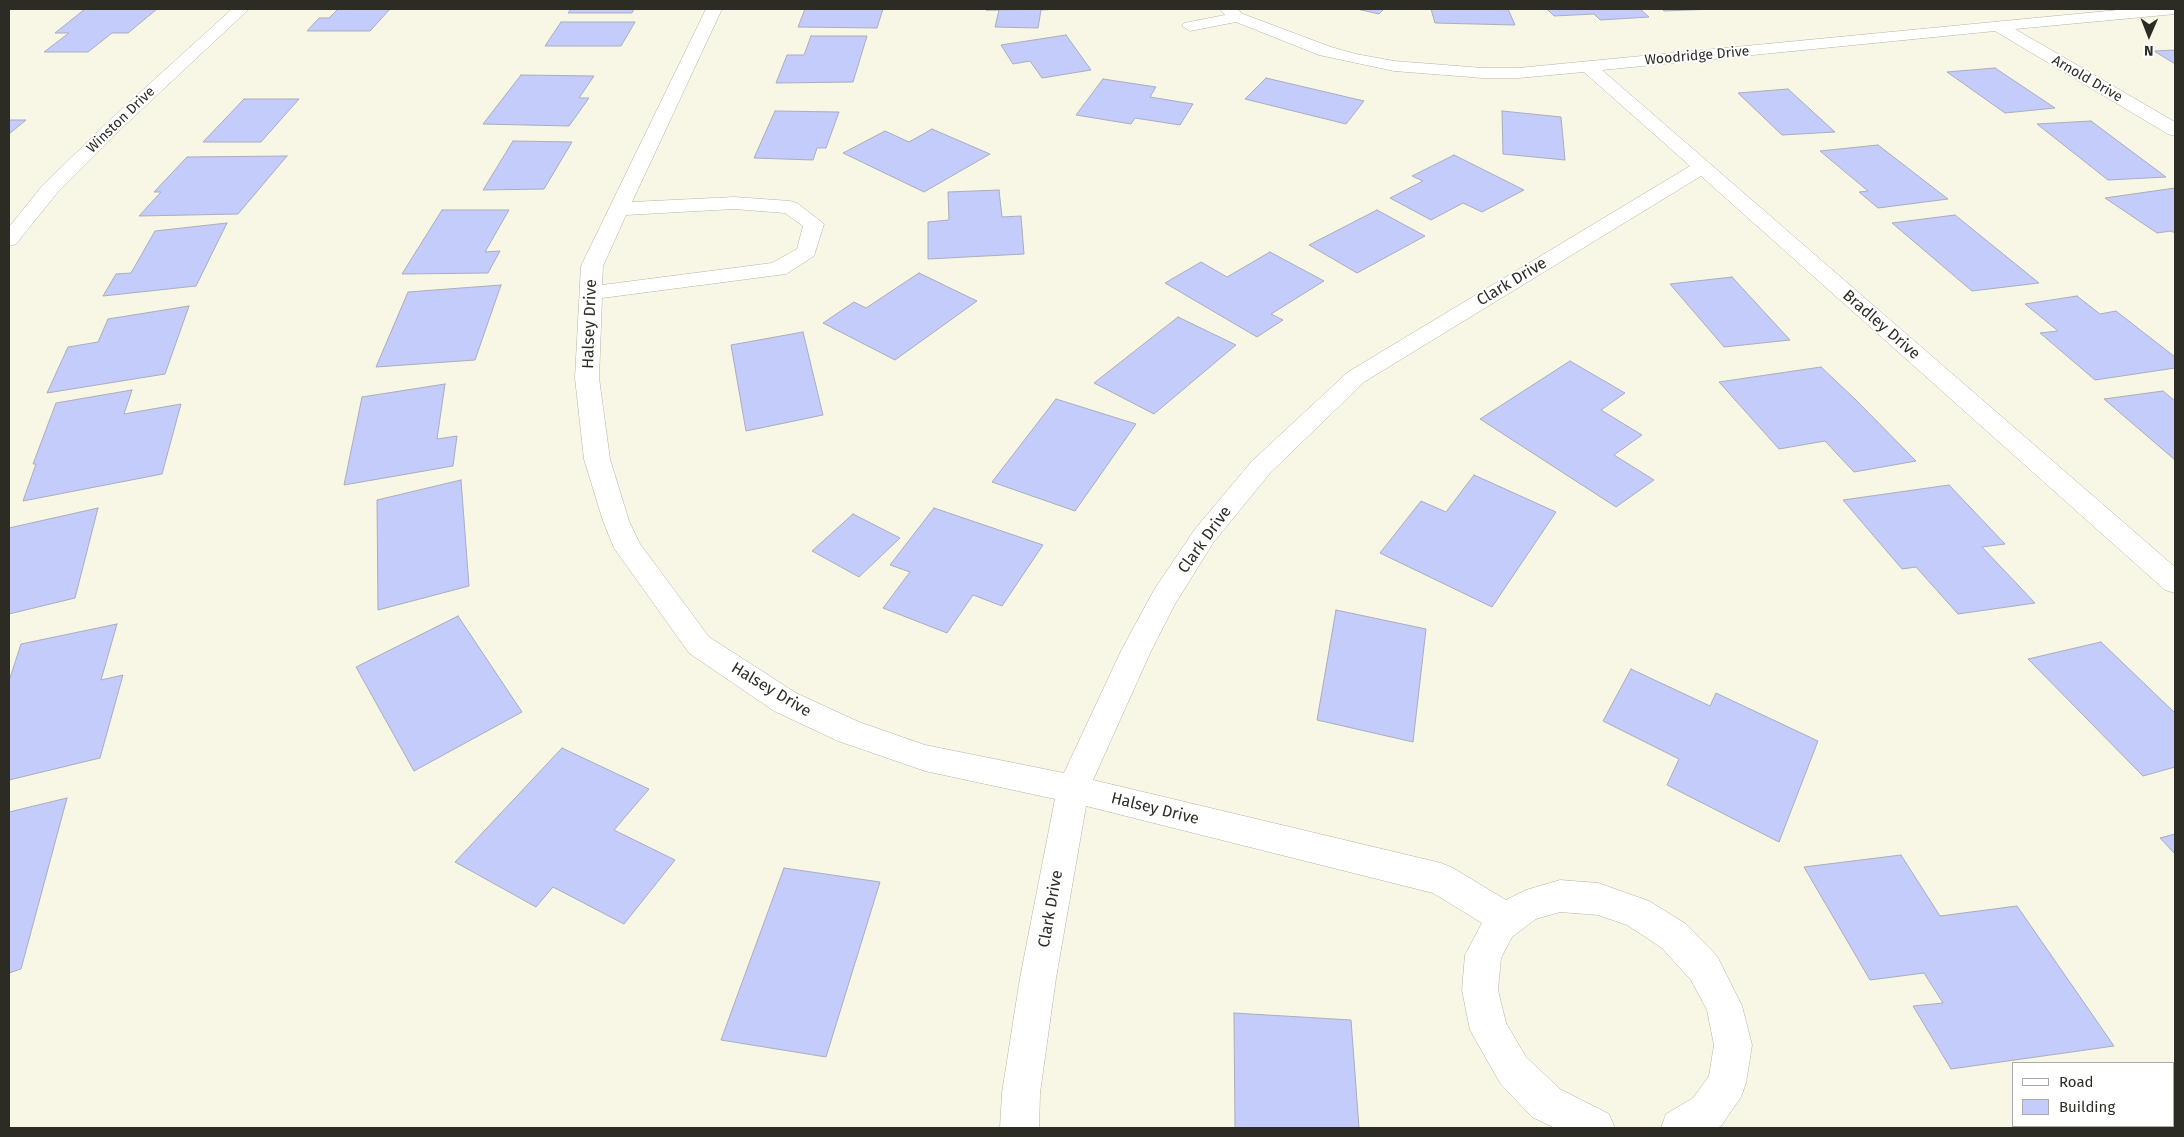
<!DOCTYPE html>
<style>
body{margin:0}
#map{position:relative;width:2184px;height:1137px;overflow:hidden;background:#f8f6e4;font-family:"Fira Sans",sans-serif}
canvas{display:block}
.frame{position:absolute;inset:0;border:10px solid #2c2b24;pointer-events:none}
.legend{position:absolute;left:2012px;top:1062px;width:162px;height:65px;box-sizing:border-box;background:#fff;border:1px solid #abaaa7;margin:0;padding:6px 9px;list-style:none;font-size:15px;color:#2c2b24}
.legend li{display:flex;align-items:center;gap:10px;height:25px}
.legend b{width:25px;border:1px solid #abaaa7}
.north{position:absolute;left:2124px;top:10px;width:50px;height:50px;-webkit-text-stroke:4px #fff;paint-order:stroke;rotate:181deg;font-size:14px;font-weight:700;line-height:20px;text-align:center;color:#2c2b24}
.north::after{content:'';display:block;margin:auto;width:18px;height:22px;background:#2c2b24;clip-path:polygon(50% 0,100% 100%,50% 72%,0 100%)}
</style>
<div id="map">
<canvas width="2184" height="1137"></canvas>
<div class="frame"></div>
<ul class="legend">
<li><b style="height:6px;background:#fff"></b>Road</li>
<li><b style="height:14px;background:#c3ccfa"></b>Building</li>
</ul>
<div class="north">N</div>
</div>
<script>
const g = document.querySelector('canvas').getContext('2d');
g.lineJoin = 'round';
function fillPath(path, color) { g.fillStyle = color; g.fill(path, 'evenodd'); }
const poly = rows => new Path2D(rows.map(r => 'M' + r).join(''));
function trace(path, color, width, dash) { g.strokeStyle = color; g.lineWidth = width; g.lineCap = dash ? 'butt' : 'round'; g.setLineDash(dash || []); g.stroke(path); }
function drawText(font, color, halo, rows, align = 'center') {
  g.font = font + ' "Fira Sans",sans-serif'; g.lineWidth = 4; g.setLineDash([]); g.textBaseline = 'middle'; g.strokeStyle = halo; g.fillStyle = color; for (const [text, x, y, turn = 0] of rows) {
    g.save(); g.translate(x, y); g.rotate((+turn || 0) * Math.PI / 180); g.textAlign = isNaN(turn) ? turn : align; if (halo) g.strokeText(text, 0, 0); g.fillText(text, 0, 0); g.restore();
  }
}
const building = poly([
 [85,9,157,9,128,33,112,33,88,52,44,52,69,33,55,33,85,9],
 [338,9,390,9,370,31,307,31,319,18,329,18,338,9],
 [571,9,634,9,632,13,568,13,571,9],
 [805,9,883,9,877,28,798,27,805,9],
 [1059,9,1041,10,1038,28,995,27,999,10,986,10,1059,9],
 [1357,9,1384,9,1379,14,1357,9],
 [1431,9,1508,9,1515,25,1435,23,1431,9],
 [1547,9,1640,9,1649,17,1600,20,1594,14,1554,16,1547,9],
 [1662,9,1713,9,1664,11,1662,9],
 [561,22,635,22,621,46,545,46,561,22],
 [1066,35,1091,70,1042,78,1030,61,1013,64,1001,45,1066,35],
 [811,36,867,36,853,82,776,83,787,55,804,55,811,36],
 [2175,50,2175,64,2154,51,2175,50],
 [1995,68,2055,108,2005,113,1947,72,1995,68],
 [521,75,594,76,579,98,589,98,569,126,483,124,521,75],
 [1266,78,1364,101,1346,124,1245,99,1266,78],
 [1103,79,1156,87,1150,97,1193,104,1180,125,1135,118,1131,124,1076,115,1103,79],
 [1788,89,1835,132,1782,135,1738,93,1788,89],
 [244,99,299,99,261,142,203,142,244,99],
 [775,111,839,112,826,148,817,148,813,160,754,158,775,111],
 [1502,111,1561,117,1565,160,1503,154,1502,111],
 [9,120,26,120,9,134,9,120],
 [2091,121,2166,177,2108,180,2037,124,2091,121],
 [932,129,990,154,924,192,843,153,885,131,909,142,932,129],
 [513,141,572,142,544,189,483,190,513,141],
 [1878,145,1948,199,1878,208,1859,192,1868,191,1820,151,1878,145],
 [1454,155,1524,190,1482,212,1463,203,1431,220,1390,198,1423,181,1412,176,1454,155],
 [287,156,238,214,139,216,161,192,154,192,187,157,287,156],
 [2175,188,2175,233,2171,231,2157,233,2105,198,2175,188],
 [999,190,1002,217,1021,216,1024,254,928,259,928,222,949,220,948,192,999,190],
 [442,210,509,210,485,252,500,251,488,273,402,274,442,210],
 [1377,210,1425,236,1357,273,1309,245,1377,210],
 [1955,215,2039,283,1972,291,1892,223,1955,215],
 [227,223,196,286,103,296,116,274,131,273,155,231,227,223],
 [1270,252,1324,281,1271,314,1283,320,1257,337,1165,283,1201,262,1227,277,1270,252],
 [919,273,977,301,895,360,823,323,854,302,866,308,919,273],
 [1732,277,1790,340,1724,347,1670,284,1732,277],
 [501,285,475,360,376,367,408,292,501,285],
 [2077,296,2100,314,2116,311,2175,357,2175,368,2095,380,2040,333,2058,331,2025,304,2077,296],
 [189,306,165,374,47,393,68,347,98,342,108,319,189,306],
 [1178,317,1236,345,1154,414,1094,383,1178,317],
 [803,332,823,415,746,431,731,345,803,332],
 [1570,361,1625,393,1601,410,1642,435,1614,455,1654,480,1616,507,1480,419,1570,361],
 [1821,367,1855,399,1916,461,1854,472,1825,441,1779,449,1719,382,1821,367],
 [445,384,437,439,457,436,453,466,344,485,362,397,445,384],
 [132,390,124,414,181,404,162,474,23,501,36,464,33,464,56,403,132,390],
 [2163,391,2175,401,2175,460,2104,399,2163,391],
 [1056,399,1136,424,1075,511,992,482,1056,399],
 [1474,475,1556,512,1492,607,1380,553,1421,501,1446,512,1474,475],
 [461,480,469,586,378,610,377,500,461,480],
 [1949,485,2005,544,1982,547,2035,603,1958,614,1916,567,1902,569,1843,500,1949,485],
 [98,508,75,598,9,614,9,528,98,508],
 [934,508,1043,545,1002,606,973,595,947,633,883,608,910,572,890,565,934,508],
 [853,514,900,538,859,577,812,551,853,514],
 [1336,610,1426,629,1413,742,1317,720,1336,610],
 [458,616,522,712,414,771,356,667,458,616],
 [117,624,101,680,123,675,100,758,9,780,9,681,21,644,117,624],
 [2101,642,2175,713,2175,767,2143,776,2028,659,2101,642],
 [1631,669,1710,706,1716,693,1818,741,1779,842,1667,785,1679,759,1603,721,1631,669],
 [562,748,649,789,614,830,675,860,624,924,553,887,536,907,455,862,562,748],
 [67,798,21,969,9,973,9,812,67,798],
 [2175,834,2175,854,2160,838,2175,834],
 [1901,855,1940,916,2017,906,2114,1046,1951,1069,1913,1006,1943,1003,1924,973,1870,980,1804,867,1901,855],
 [784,868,880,882,826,1057,721,1040,784,868],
 [1234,1013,1351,1020,1359,1128,1235,1128,1234,1013]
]);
const minor = poly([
 [232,9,249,9,124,126,57,193,16,244,9,246,9,227,43,185,112,118,232,9],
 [706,9,722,9,632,202,734,197,790,201,797,203,824,224,814,256,786,274,602,298,599,378,610,459,629,521,640,544,709,637,796,693,859,722,925,745,1064,773,1121,651,1154,590,1195,529,1252,461,1348,372,1690,166,1584,72,1518,78,1483,78,1394,71,1319,55,1236,22,1190,31,1182,26,1184,23,1225,15,1220,9,1237,9,1243,14,1331,47,1356,54,1394,61,1483,68,1518,68,2128,9,2175,9,2175,14,2015,29,2175,122,2175,136,2168,134,1995,31,1602,70,2175,567,2175,593,2165,590,1701,176,1364,382,1270,473,1213,543,1175,604,1151,651,1093,780,1441,863,1453,868,1506,900,1526,890,1560,880,1598,883,1649,901,1686,924,1717,956,1742,1006,1752,1045,1746,1083,1741,1097,1721,1126,1716,1128,1661,1128,1666,1114,1693,1098,1709,1076,1714,1045,1707,1010,1691,980,1662,948,1627,925,1598,915,1560,912,1536,919,1512,937,1501,958,1498,990,1506,1023,1526,1057,1560,1089,1609,1114,1615,1128,1555,1128,1532,1117,1500,1083,1470,1030,1462,990,1465,955,1482,923,1433,893,1086,806,1056,978,1040,1093,1039,1128,1000,1128,1002,1093,1020,978,1055,799,925,771,838,741,774,711,689,653,614,548,603,521,584,459,575,378,581,266,706,9],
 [734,209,785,213,803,226,797,249,772,263,602,285,603,266,626,215,734,209]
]);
const farStreetnames = [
 ["Woodridge Drive",1697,56,-5],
 ["Arnold Drive",2087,79,30],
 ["Winston Drive",121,120,-44]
];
const streetNames = [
 ["Clark Drive",1512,282,-31],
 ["Halsey Drive",590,324,-88],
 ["Bradley Drive",1881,325,41],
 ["Clark Drive",1205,540,-54],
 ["Halsey Drive",771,690,31],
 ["Halsey Drive",1155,809,14],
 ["Clark Drive",1051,909,-80]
];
fillPath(building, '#c3ccfa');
trace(building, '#a9adbe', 1);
trace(minor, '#b6b4a2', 1);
fillPath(minor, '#fff');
drawText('14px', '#2c2b24', '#fff', farStreetnames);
drawText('16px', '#2c2b24', '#fff', streetNames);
</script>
